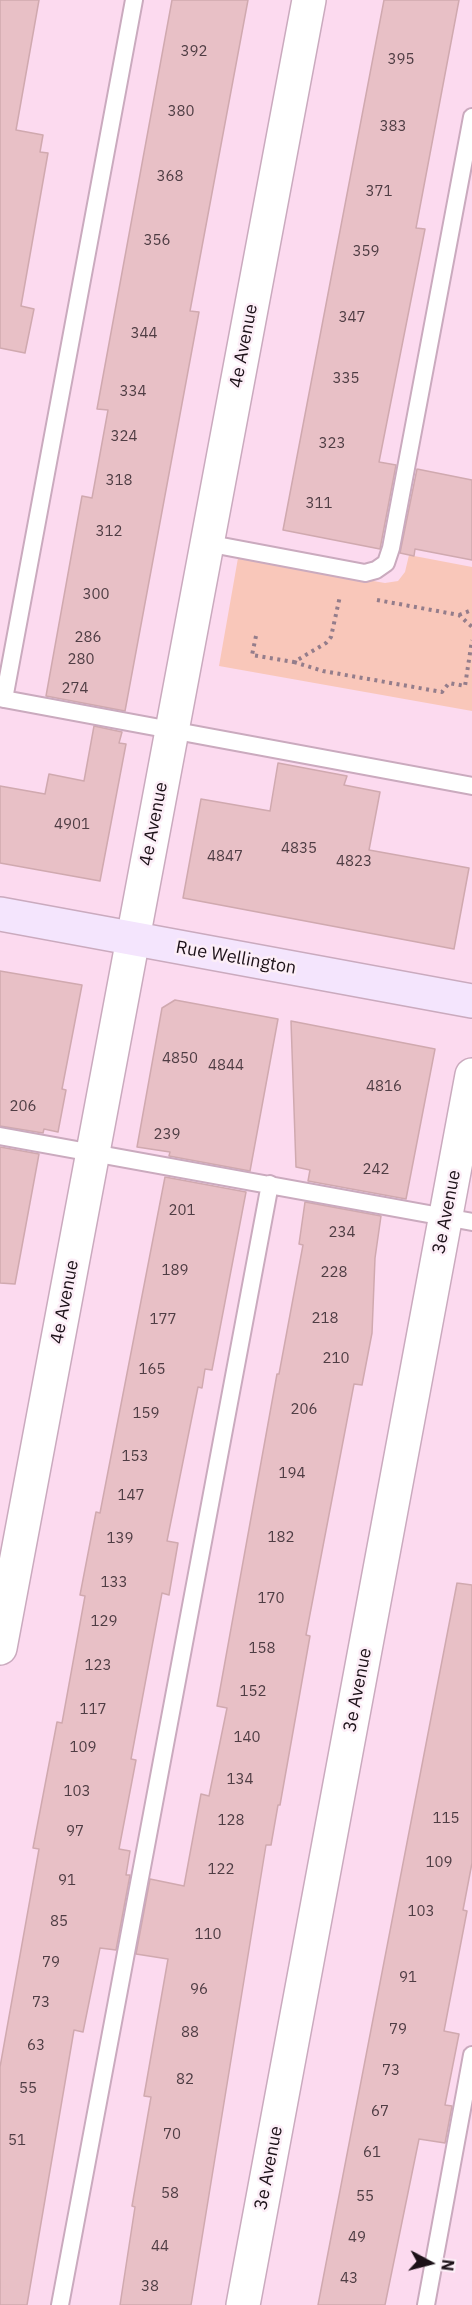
<!DOCTYPE html>
<style>
body{margin:0}
#map{position:relative;width:472px;height:2305px;overflow:hidden;background:#fcdaef;font-family:"IBM Plex Sans",sans-serif}
canvas{display:block}
.north{position:absolute;left:400px;top:2233px;width:60px;height:60px;-webkit-text-stroke:4px #fceef7;paint-order:stroke;rotate:97deg;font-size:16px;font-weight:700;line-height:24px;text-align:center;color:#1c1118}
.north::after{content:'';display:block;margin:auto;width:21px;height:27px;background:#1c1118;clip-path:polygon(50% 0,100% 100%,50% 72%,0 100%)}
</style>
<div id="map">
<canvas width="472" height="2305"></canvas>
<div class="north">N</div>
</div>
<script>
const g = document.querySelector('canvas').getContext('2d');
g.lineJoin = 'round';
function fillPath(path, color) { g.fillStyle = color; g.fill(path, 'evenodd'); }
const poly = rows => new Path2D(rows.map(r => 'M' + r).join(''));
function trace(path, color, width, dash) { g.strokeStyle = color; g.lineWidth = width; g.lineCap = dash ? 'butt' : 'round'; g.setLineDash(dash || []); g.stroke(path); }
function drawText(font, color, halo, rows, align = 'center') {
  g.font = font + ' "IBM Plex Sans",sans-serif'; g.lineWidth = 5; g.setLineDash([]); g.textBaseline = 'middle'; g.strokeStyle = halo; g.fillStyle = color; for (const [text, x, y, turn = 0] of rows) {
    g.save(); g.translate(x, y); g.rotate((+turn || 0) * Math.PI / 180); g.textAlign = isNaN(turn) ? turn : align; if (halo) g.strokeText(text, 0, 0); g.fillText(text, 0, 0); g.restore();
  }
}
const green = poly([
 [409,555,472,567,472,711,219,666,238,558,385,583,398,581,405,572]
]);
const building = poly([
 [0,0,39,0,16,130,43,135,40,152,48,153,21,306,34,309,25,353,0,348,0,0],
 [172,0,248,0,190,311,199,312,125,711,46,696,82,496,92,498,108,410,97,409,172,0],
 [384,0,459,0,416,228,425,229,379,462,396,465,380,549,283,530,384,0],
 [417,469,472,480,472,560,415,549,414,556,400,553,417,469],
 [94,726,122,732,119,743,126,744,100,881,0,863,0,786,45,794,49,774,84,781,94,726],
 [278,763,347,776,344,785,380,792,369,850,469,868,454,949,183,898,201,799,270,811,278,763],
 [0,971,82,985,62,1089,66,1090,58,1132,44,1129,43,1133,0,1126,0,971],
 [175,1000,278,1019,250,1171,169,1156,170,1152,137,1147,162,1008,175,1000],
 [291,1021,435,1049,406,1199,308,1181,310,1170,296,1167,291,1021],
 [0,1147,39,1154,15,1284,0,1283,0,1147],
 [165,1177,246,1192,212,1370,205,1369,202,1388,198,1387,167,1541,178,1543,169,1595,162,1593,131,1759,136,1760,119,1849,130,1851,126,1875,130,1875,116,1950,100,1948,83,2032,74,2030,27,2305,0,2305,0,2067,39,1849,33,1848,57,1722,62,1723,85,1596,80,1595,96,1512,100,1513,165,1177],
 [305,1202,381,1216,375,1258,372,1333,362,1385,354,1384,306,1635,310,1636,280,1805,278,1805,271,1845,266,1845,191,2305,120,2305,135,2207,132,2206,151,2097,144,2096,168,1959,136,1954,150,1879,184,1886,201,1794,209,1796,227,1708,217,1706,277,1374,279,1374,303,1245,299,1244,305,1202],
 [457,1583,472,1585,472,1863,463,1910,467,1911,444,2031,459,2034,445,2105,452,2106,445,2143,419,2139,385,2305,318,2305,457,1583]
]);
const path = poly([
 [377,600,459,615,472,627],
 [459,615,472,610],
 [256,636,252,655,294,662,326,643,331,637,340,596],
 [294,662,323,671,442,692,449,683,465,686,472,640]
]);
const lane = poly([
 [206,543,365,573,376,570,386,563,391,548,472,117],
 [0,698,4,699,134,0],
 [4,699,472,786],
 [0,1136,472,1222],
 [60,2305,270,1184],
 [426,2305,472,2055]
]);
const street = poly([
 [0,1648,309,0],
 [243,2305,472,1075]
]);
const secondary = poly([
 [0,914,472,1001]
]);
const numberNames = [
 ["392",194,52],
 ["395",401,60],
 ["380",181,112],
 ["383",393,127],
 ["368",170,177],
 ["371",379,192],
 ["356",157,241],
 ["359",366,252],
 ["347",352,318],
 ["344",144,334],
 ["335",346,379],
 ["334",133,392],
 ["324",124,437],
 ["323",332,444],
 ["318",119,481],
 ["311",319,504],
 ["312",109,532],
 ["300",96,595],
 ["286",88,638],
 ["280",81,660],
 ["274",75,689],
 ["4901",72,825],
 ["4835",299,849],
 ["4847",225,857],
 ["4823",354,862],
 ["4850",180,1059],
 ["4844",226,1066],
 ["4816",384,1087],
 ["206",23,1107],
 ["239",167,1135],
 ["242",376,1170],
 ["201",182,1211],
 ["234",342,1233],
 ["189",175,1271],
 ["228",334,1273],
 ["218",325,1319],
 ["177",163,1320],
 ["210",336,1359],
 ["165",152,1370],
 ["206",304,1410],
 ["159",146,1414],
 ["153",135,1457],
 ["194",292,1474],
 ["147",131,1496],
 ["182",281,1538],
 ["139",120,1539],
 ["133",114,1583],
 ["170",271,1599],
 ["129",104,1622],
 ["158",262,1649],
 ["123",98,1666],
 ["152",253,1692],
 ["117",93,1710],
 ["140",247,1738],
 ["109",83,1748],
 ["134",240,1780],
 ["103",77,1792],
 ["115",446,1819],
 ["128",231,1821],
 ["97",75,1832],
 ["109",439,1863],
 ["122",221,1870],
 ["91",67,1881],
 ["103",421,1912],
 ["85",59,1922],
 ["110",208,1935],
 ["79",51,1963],
 ["91",408,1978],
 ["96",199,1990],
 ["73",41,2003],
 ["79",398,2030],
 ["88",190,2033],
 ["63",36,2046],
 ["73",391,2071],
 ["82",185,2080],
 ["55",28,2089],
 ["67",380,2112],
 ["70",172,2135],
 ["51",17,2141],
 ["61",372,2153],
 ["58",170,2194],
 ["55",365,2197],
 ["49",357,2238],
 ["44",160,2247],
 ["43",349,2279],
 ["38",150,2287]
];
const streetNames = [
 ["4e Avenue",244,346,-79],
 ["4e Avenue",154,824,-79],
 ["Rue Wellington",236,958,10],
 ["3e Avenue",447,1212,-79],
 ["4e Avenue",65,1302,-79],
 ["3e Avenue",358,1690,-79],
 ["3e Avenue",269,2168,-79]
];
fillPath(green, '#f9c7ba');
fillPath(building, '#e8c0c6');
trace(building, '#d0a9af', 1.5);
trace(lane, '#caaabe', 20);
trace(street, '#caaabe', 36);
trace(secondary, '#caaabe', 36);
trace(path, '#947d8b', 4, [3, 4.5]);
trace(lane, '#fff', 16);
trace(street, '#fff', 33);
trace(secondary, '#f4e5fd', 33);
drawText('15px', '#4f3d44', null, numberNames);
drawText('18px', '#1c1118', '#fceef7', streetNames);
</script>
